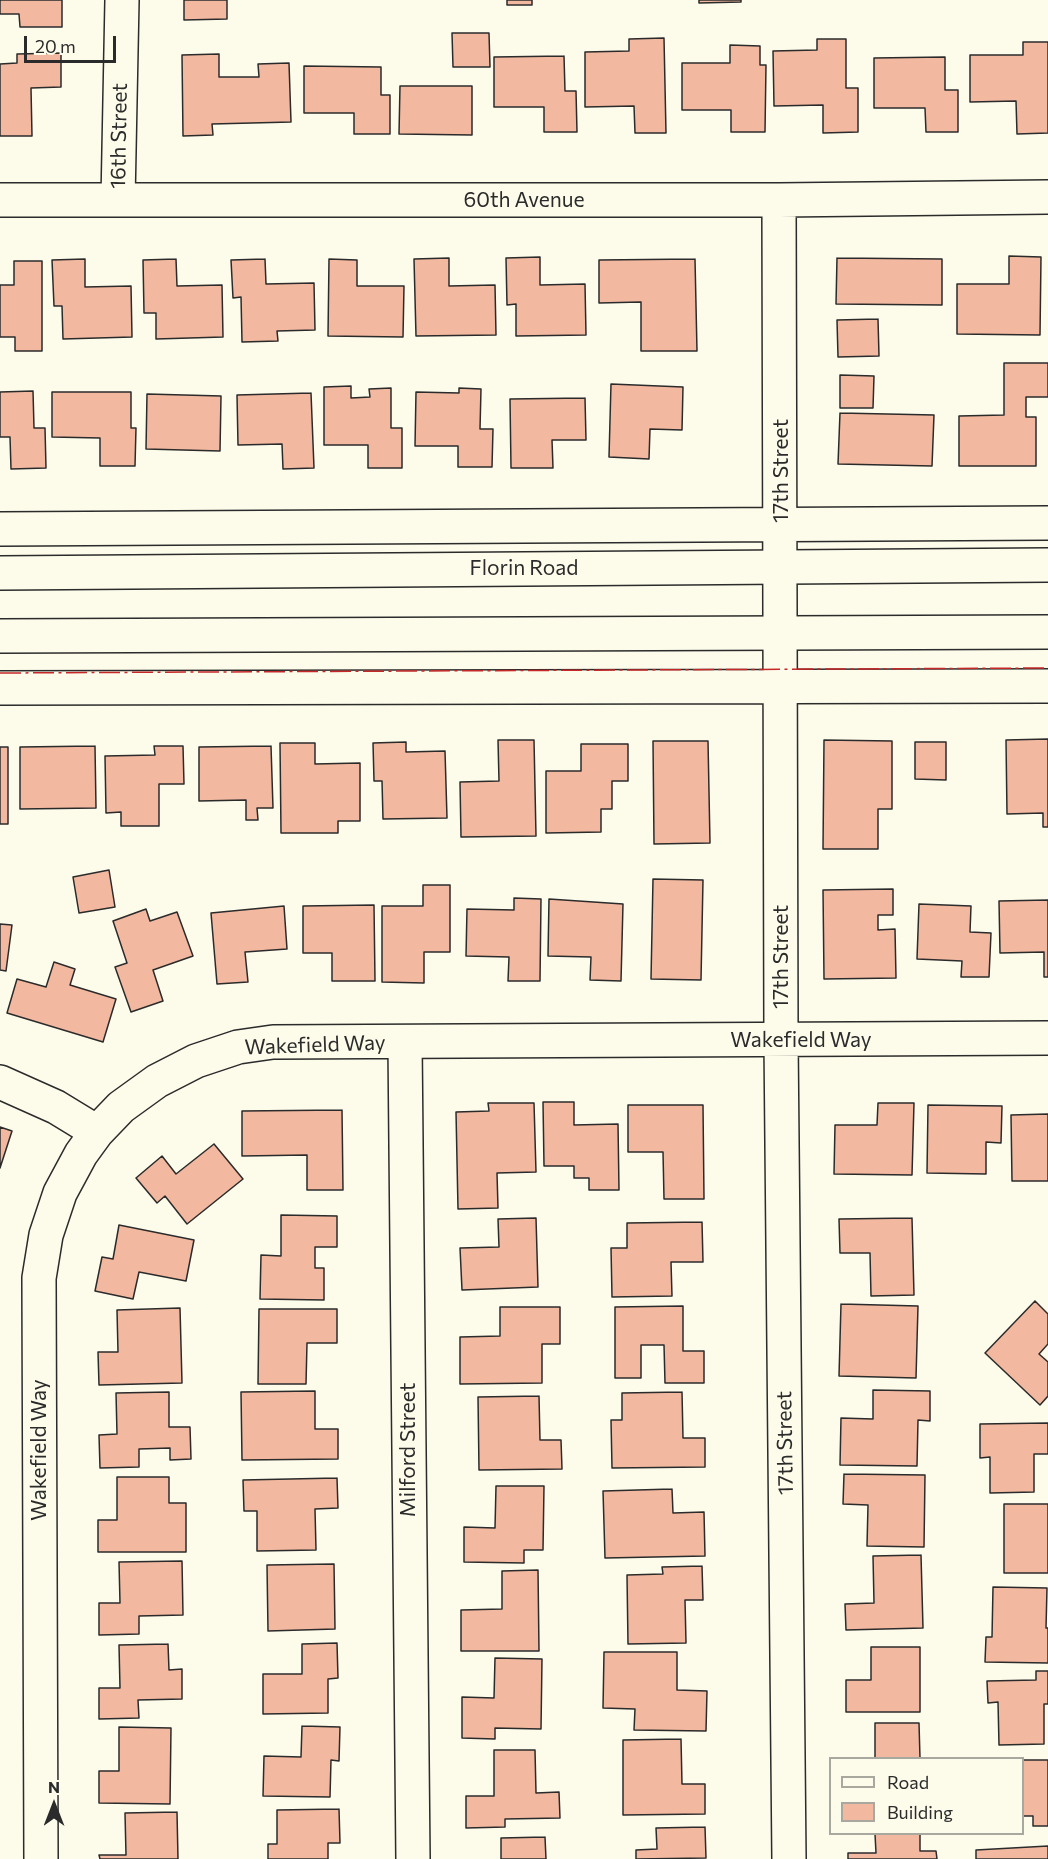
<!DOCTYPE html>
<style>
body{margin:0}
#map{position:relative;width:1048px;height:1859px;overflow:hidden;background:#fdfbea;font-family:Commissioner,sans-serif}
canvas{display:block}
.legend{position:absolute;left:829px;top:1757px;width:195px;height:78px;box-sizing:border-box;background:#fdfbea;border:2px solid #a9a89e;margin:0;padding:8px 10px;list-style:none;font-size:18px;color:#2b2b2b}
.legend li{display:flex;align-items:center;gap:12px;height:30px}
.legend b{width:30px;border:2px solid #a9a89e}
.north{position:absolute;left:24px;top:1775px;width:60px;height:60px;-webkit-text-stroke:4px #fdfbea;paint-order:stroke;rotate:0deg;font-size:16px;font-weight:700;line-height:24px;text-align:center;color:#2b2b2b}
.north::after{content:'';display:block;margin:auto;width:21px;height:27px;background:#2b2b2b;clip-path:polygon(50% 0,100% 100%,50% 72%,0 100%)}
.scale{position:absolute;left:24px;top:36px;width:92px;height:27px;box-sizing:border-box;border:3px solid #2b2b2b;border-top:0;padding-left:8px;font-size:18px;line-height:21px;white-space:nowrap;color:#2b2b2b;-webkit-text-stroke:4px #fdfbea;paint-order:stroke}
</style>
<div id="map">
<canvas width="1048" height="1859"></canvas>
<ul class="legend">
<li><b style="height:8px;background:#fdfbea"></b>Road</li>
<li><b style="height:16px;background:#f2b8a0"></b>Building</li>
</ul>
<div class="north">N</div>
<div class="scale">20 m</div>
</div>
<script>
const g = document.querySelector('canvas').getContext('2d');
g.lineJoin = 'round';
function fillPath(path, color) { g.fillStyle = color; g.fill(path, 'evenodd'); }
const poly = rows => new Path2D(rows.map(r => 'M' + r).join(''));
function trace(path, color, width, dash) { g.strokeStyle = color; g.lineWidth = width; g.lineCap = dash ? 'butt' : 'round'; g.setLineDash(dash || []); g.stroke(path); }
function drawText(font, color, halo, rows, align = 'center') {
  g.font = font + ' Commissioner,sans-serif'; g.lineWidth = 4.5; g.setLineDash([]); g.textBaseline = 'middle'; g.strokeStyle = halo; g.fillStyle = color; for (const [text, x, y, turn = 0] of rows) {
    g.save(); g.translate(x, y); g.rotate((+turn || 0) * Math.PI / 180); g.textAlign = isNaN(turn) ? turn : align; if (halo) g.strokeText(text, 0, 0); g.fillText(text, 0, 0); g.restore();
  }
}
const building = poly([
 [0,0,62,0,62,27,20,27,19,14,0,14,0,0],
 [184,0,227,0,227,19,184,20,184,0],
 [507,0,532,0,532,5,507,5,507,0],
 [699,0,741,0,741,2,699,3,699,0],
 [452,33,489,33,490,67,453,67,452,33],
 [664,38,666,133,635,133,634,106,585,107,585,52,629,51,629,39,664,38],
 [817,39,846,39,846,88,858,88,858,132,823,133,823,105,774,106,773,51,817,50,817,39],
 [1023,42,1048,42,1048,133,1017,134,1016,101,970,102,970,55,1023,55,1023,42],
 [730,45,760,46,760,65,766,65,765,132,731,132,731,110,682,110,682,63,730,63,730,45],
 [61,53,61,87,31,88,32,136,0,136,0,64,17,63,17,54,61,53],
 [219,54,219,77,259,77,258,64,289,63,291,122,212,124,213,135,183,136,182,55,219,54],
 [564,56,565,91,576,91,577,132,544,132,544,107,494,107,494,57,564,56],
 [945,57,945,90,958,90,958,132,926,132,925,108,874,108,874,58,945,57],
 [304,66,381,67,381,95,390,95,390,134,354,134,354,113,304,113,304,66],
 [400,86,472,86,472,135,399,134,400,86],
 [1009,256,1041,257,1040,335,957,334,957,284,1009,284,1009,256],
 [540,257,540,285,585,284,586,335,516,336,516,304,507,305,506,258,540,257],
 [449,258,449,286,495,285,496,335,416,336,414,259,449,258],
 [837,258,942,259,942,305,836,304,837,258],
 [85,259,85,287,131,286,132,337,63,339,62,306,54,306,52,260,85,259],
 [176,259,177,286,222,285,223,337,156,339,156,313,144,313,143,260,176,259],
 [265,259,266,284,314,283,315,330,277,331,278,341,242,342,241,297,233,298,231,260,265,259],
 [329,259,357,260,357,286,404,286,403,337,328,336,329,259],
 [695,259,697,351,641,351,641,302,599,303,599,260,695,259],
 [14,261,42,261,42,351,15,351,15,337,0,337,0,285,14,285,14,261],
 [878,319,879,356,838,357,837,320,878,319],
 [1004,363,1048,363,1048,397,1026,397,1026,417,1036,417,1036,466,959,466,959,416,1004,415,1004,363],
 [840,375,874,376,873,408,840,408,840,375],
 [611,384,683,387,682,430,650,429,649,459,609,457,611,384],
 [351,386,351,398,370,397,369,389,391,388,391,428,402,428,402,468,368,468,368,445,324,445,324,387,351,386],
 [459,388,481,389,480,429,493,429,492,467,458,467,458,446,415,446,416,392,459,393,459,388],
 [33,391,34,428,45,428,46,468,11,469,10,437,0,437,0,392,33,391],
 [52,392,131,392,131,428,136,428,135,466,100,466,100,438,52,437,52,392],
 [311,393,314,468,283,469,282,444,238,445,237,395,311,393],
 [147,394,221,396,220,451,146,449,147,394],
 [585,398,586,440,552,440,553,468,511,468,510,399,585,398],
 [840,413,934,415,932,466,838,464,840,413],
 [1048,739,1048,827,1043,827,1043,813,1007,814,1006,740,1048,739],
 [498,740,534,740,536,836,461,837,460,782,499,781,498,740],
 [824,740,892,741,892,809,878,809,878,849,823,849,824,740],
 [653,741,708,741,710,843,654,844,653,741],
 [406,742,406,752,445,751,447,818,383,819,382,781,374,781,373,743,406,742],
 [915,742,946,742,946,780,915,779,915,742],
 [280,743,315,743,315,764,360,763,360,821,338,821,338,833,281,833,280,743],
 [581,744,628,744,628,781,612,781,612,809,601,809,601,832,546,833,546,771,581,771,581,744],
 [95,746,96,808,20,809,20,747,95,746],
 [154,746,183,746,184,784,159,784,159,826,121,826,121,812,106,813,105,756,155,755,154,746],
 [271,746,273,808,257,808,258,820,246,820,246,800,199,801,199,747,271,746],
 [0,747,8,747,8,824,0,824,0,747],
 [109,870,115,907,79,913,73,877,109,870],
 [653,879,703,880,701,980,651,979,653,879],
 [423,885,450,885,450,952,424,952,424,983,382,982,382,906,423,906,423,885],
 [893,889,893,915,878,915,878,930,895,929,896,978,824,979,823,890,893,889],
 [514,898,541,899,540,981,508,981,509,957,466,956,467,909,514,910,514,898],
 [549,899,623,904,621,981,590,980,591,957,548,956,549,899],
 [1048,900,1048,977,1044,977,1044,952,1000,953,999,901,1048,900],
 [919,904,971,906,970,932,991,933,989,977,961,977,962,961,917,959,919,904],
 [374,905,375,981,332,981,332,953,303,953,303,906,374,905],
 [284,906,287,949,245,952,248,982,217,984,211,913,284,906],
 [146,909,150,921,177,912,193,956,153,970,163,1001,131,1012,115,967,127,963,113,921,146,909],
 [0,924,12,925,6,971,0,970,0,924],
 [54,962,75,969,70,985,116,999,103,1042,7,1013,17,979,46,987,54,962],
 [543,1102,574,1102,574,1125,618,1124,619,1190,589,1190,589,1178,574,1178,574,1166,544,1166,543,1102],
 [488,1103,534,1103,536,1172,497,1173,498,1208,458,1209,456,1112,489,1111,488,1103],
 [878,1103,914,1103,912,1175,834,1174,835,1125,877,1125,878,1103],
 [628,1105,703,1105,704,1199,664,1199,663,1152,628,1152,628,1105],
 [928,1105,1002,1106,1001,1143,986,1142,986,1174,927,1173,928,1105],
 [342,1110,343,1190,307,1190,307,1155,242,1156,242,1111,342,1110],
 [1048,1114,1048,1181,1012,1181,1011,1115,1048,1114],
 [0,1127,12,1131,0,1168,0,1127],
 [214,1144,243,1179,187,1224,165,1196,157,1203,136,1178,162,1156,176,1174,214,1144],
 [281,1215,337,1216,337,1247,315,1247,315,1268,324,1268,324,1300,260,1299,261,1255,281,1256,281,1215],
 [536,1218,538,1287,462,1290,460,1248,499,1247,498,1219,536,1218],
 [912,1218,914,1295,871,1296,870,1253,840,1253,839,1219,912,1218],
 [702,1222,703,1262,671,1262,672,1296,612,1297,611,1248,627,1248,627,1223,702,1222],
 [119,1225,194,1240,186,1281,139,1272,133,1299,95,1291,102,1257,113,1259,119,1225],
 [1035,1301,1048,1314,1048,1344,1039,1354,1048,1362,1048,1396,1040,1405,985,1353,1035,1301],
 [841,1304,918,1306,916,1378,839,1376,841,1304],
 [683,1306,683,1351,704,1351,704,1383,665,1383,664,1345,641,1345,641,1378,615,1378,615,1307,683,1306],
 [500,1307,560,1307,560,1344,542,1344,542,1383,460,1384,460,1337,500,1336,500,1307],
 [180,1308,182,1383,99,1385,98,1352,118,1352,117,1310,180,1308],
 [259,1309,337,1309,337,1343,307,1343,306,1384,258,1384,259,1309],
 [873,1390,930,1391,930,1421,918,1420,917,1466,840,1465,841,1418,873,1419,873,1390],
 [315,1391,315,1429,338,1429,338,1459,242,1460,241,1392,315,1391],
 [169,1392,169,1427,190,1427,191,1459,170,1460,170,1448,139,1449,139,1467,100,1468,99,1435,117,1434,116,1393,169,1392],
 [682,1392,683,1438,705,1438,705,1467,612,1468,611,1420,622,1420,622,1393,682,1392],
 [539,1396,540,1440,561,1440,562,1469,479,1470,478,1397,539,1396],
 [1048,1423,1048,1454,1034,1454,1034,1492,990,1493,990,1457,980,1458,980,1424,1048,1423],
 [844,1474,925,1475,924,1547,867,1546,868,1505,843,1504,844,1474],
 [117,1477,169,1477,169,1503,186,1503,186,1552,98,1552,98,1520,117,1520,117,1477],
 [337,1478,338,1508,315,1509,316,1550,257,1551,257,1511,244,1511,243,1480,337,1478],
 [496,1486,544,1486,543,1550,524,1550,524,1563,464,1562,464,1527,495,1528,496,1486],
 [672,1489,673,1513,704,1512,705,1556,605,1558,603,1491,672,1489],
 [1004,1504,1048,1504,1048,1573,1004,1573,1004,1504],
 [921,1555,923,1628,846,1630,845,1604,874,1603,873,1556,921,1555],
 [182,1561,183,1615,139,1616,139,1634,99,1635,99,1603,120,1603,119,1562,182,1561],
 [334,1564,335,1629,268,1631,267,1565,334,1564],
 [702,1566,703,1600,685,1600,686,1643,628,1644,627,1575,663,1574,662,1567,702,1566],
 [538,1570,539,1651,461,1651,461,1610,502,1609,502,1571,538,1570],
 [993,1587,1047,1588,1046,1628,1048,1628,1048,1663,985,1662,986,1637,992,1637,993,1587],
 [337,1643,338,1678,328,1679,328,1713,263,1714,263,1674,302,1674,302,1644,337,1643],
 [168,1644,169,1670,182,1669,182,1699,138,1700,139,1718,99,1719,99,1688,120,1688,119,1645,168,1644],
 [871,1647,920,1647,920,1712,846,1712,846,1680,871,1680,871,1647],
 [604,1652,677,1652,677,1690,707,1691,706,1731,634,1730,635,1709,603,1708,604,1652],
 [495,1658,542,1659,541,1729,495,1728,495,1739,462,1738,462,1697,494,1698,495,1658],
 [1036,1671,1048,1671,1048,1704,1044,1704,1044,1744,999,1745,998,1702,988,1703,987,1681,1036,1680,1036,1671],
 [875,1723,919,1723,920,1758,875,1758,875,1723],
 [302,1726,340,1727,339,1761,331,1760,330,1797,263,1796,264,1756,301,1757,302,1726],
 [119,1727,171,1728,170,1804,99,1803,99,1771,119,1771,119,1727],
 [681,1739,682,1784,705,1784,705,1814,623,1815,623,1740,681,1739],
 [494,1750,535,1750,536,1793,559,1792,560,1818,505,1819,505,1827,466,1828,466,1796,494,1796,494,1750],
 [1022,1760,1048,1760,1048,1826,1033,1826,1033,1816,1022,1816,1022,1760],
 [339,1809,340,1843,328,1843,328,1859,268,1859,268,1844,277,1844,277,1810,339,1809],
 [177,1812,178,1859,100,1859,99,1855,126,1855,125,1813,177,1812],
 [705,1827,706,1858,636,1859,636,1850,657,1849,656,1828,705,1827],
 [875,1834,920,1834,920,1851,936,1851,937,1859,848,1859,848,1853,876,1853,875,1834],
 [545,1837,546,1859,501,1859,501,1838,545,1837],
 [1048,1846,1048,1859,976,1859,976,1850,1048,1846]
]);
const minor = poly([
 [0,200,779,200,1048,197],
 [118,200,122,0],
 [779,200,781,1040,789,1859],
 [0,529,1048,523],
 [0,688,1048,686],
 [405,1042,413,1859],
 [0,1082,56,1107,97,1132],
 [41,1859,39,1278,46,1235,60,1193,81,1154,97,1132,121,1107,157,1081,196,1061,238,1047,273,1042,1048,1038]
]);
const major = poly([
 [0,573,1048,565],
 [0,636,1048,632]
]);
const power = poly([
 [0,673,1048,668]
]);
const streetNames = [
 ["16th Street",119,136,-89],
 ["60th Avenue",524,200],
 ["17th Street",781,471,-90],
 ["Florin Road",524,568],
 ["17th Street",781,957,-90],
 ["Wakefield Way",801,1040],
 ["Wakefield Way",315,1045,-2],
 ["17th Street",785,1443,-91],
 ["Wakefield Way",39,1450,-90],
 ["Milford Street",408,1450,-90]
];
fillPath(building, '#f2b8a0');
trace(building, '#2b2b2b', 1.5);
trace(minor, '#2b2b2b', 36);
trace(major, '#2b2b2b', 36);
trace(minor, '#fdfbea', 33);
trace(major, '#fdfbea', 33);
trace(power, '#c62828', 1.5, [21, 4.5, 3, 4.5]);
drawText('21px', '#2b2b2b', '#fdfbea', streetNames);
</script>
